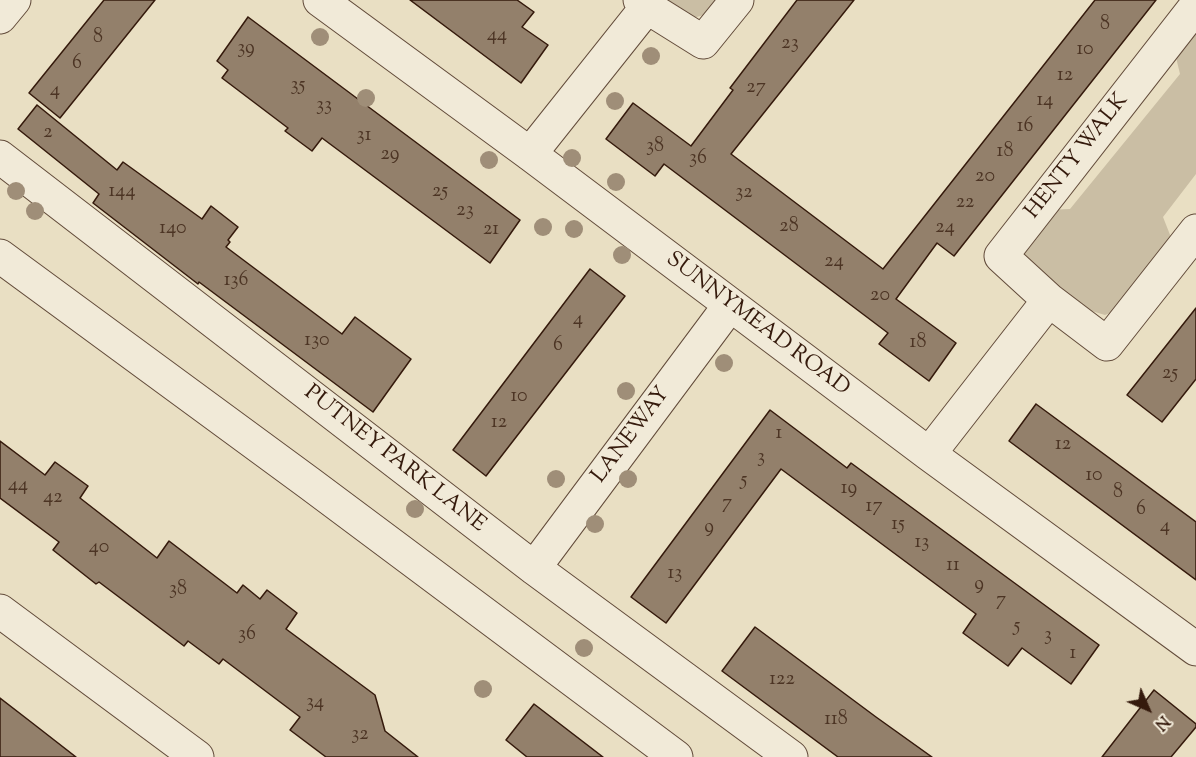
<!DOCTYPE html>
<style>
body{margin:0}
#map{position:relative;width:1196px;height:757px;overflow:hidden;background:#e9dfc3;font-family:"Sorts Mill Goudy",serif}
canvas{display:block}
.north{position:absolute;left:1118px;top:679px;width:60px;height:60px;-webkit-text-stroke:4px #f1ead8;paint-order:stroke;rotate:135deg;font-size:16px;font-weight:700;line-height:24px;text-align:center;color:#351a0c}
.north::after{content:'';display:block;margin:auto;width:21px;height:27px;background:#351a0c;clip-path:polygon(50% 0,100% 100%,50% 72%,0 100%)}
</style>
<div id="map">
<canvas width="1196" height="757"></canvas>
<div class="north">N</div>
</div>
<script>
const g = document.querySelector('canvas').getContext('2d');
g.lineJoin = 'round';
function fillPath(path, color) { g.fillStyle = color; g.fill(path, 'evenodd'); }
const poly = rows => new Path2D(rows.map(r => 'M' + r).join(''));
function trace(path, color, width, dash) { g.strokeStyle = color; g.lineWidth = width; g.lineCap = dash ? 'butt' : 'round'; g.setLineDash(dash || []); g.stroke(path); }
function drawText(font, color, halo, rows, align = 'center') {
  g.font = font + ' "Sorts Mill Goudy",serif'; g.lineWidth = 5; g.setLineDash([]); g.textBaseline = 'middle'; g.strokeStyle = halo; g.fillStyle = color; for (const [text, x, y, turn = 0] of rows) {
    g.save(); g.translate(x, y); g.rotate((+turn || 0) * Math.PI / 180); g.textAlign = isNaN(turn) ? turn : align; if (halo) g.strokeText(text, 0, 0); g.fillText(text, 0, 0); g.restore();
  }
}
const green = poly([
 [655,0,730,0,722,10,693,18],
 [1196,22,1196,174,1163,217,1174,245,1127,306,1105,315,1075,306,1019,251,1045,210,1070,209,1180,74,1174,49]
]);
const building = poly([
 [104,0,155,0,60,118,29,93,104,0],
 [410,0,517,0,534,12,522,27,548,45,521,83,410,0],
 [797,0,854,0,731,154,883,269,1095,0,1156,0,954,256,937,243,896,299,956,343,929,381,879,344,888,333,664,164,655,176,606,139,633,103,691,146,733,90,730,88,797,0],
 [248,17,520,220,490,263,322,138,312,151,285,131,288,128,222,78,228,70,217,61,248,17],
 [37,105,117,170,123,162,202,219,211,206,238,227,228,240,230,242,226,247,342,334,355,317,411,359,373,412,199,282,198,284,93,203,99,194,18,129,37,105],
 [590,269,625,296,486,476,453,450,590,269],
 [1196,308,1196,379,1162,422,1127,395,1196,308],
 [1036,404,1196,522,1196,580,1009,441,1036,404],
 [770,410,847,468,851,463,1099,645,1071,684,1022,648,1008,666,963,633,976,614,781,469,666,623,631,597,770,410],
 [0,441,45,475,55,462,88,486,80,498,157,558,169,541,237,593,243,585,260,599,267,590,297,613,286,629,375,695,385,731,418,757,326,757,290,730,300,717,223,659,219,664,188,641,184,646,99,582,96,584,53,550,59,542,0,498,0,441],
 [755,627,876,717,932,757,838,757,722,671,755,627],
 [1154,690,1196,724,1196,727,1171,757,1102,757,1154,690],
 [0,698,31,722,76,757,0,757,0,698],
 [534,704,603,757,527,757,506,740,534,704]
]);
const minor = poly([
 [320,0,530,154,929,454,1196,649],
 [640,0,647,7,703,42,737,0],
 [1196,6,1001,256,1049,300,1107,344,1196,231],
 [0,17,14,0],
 [530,154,647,7],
 [0,157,534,568,791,757],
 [0,256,309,483,676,757],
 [929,454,1049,300],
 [534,568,730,305],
 [0,611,197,757]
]);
const trees = [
 [320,37],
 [651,56],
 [366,98],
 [615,101],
 [572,158],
 [489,160],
 [616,182],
 [16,191],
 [35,211],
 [543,227],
 [574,229],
 [622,255],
 [724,363],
 [626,391],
 [556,479],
 [628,479],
 [415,509],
 [595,524],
 [584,648],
 [483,689]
];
const numberNames = [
 ["8",1105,26],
 ["44",497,37],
 ["8",98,39],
 ["23",790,45],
 ["39",246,50],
 ["10",1085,51],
 ["6",77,65],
 ["12",1065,77],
 ["35",298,87],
 ["27",756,89],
 ["4",55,92],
 ["14",1045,102],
 ["33",324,107],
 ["16",1025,128],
 ["2",48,134],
 ["31",364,137],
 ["38",655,148],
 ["18",1005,153],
 ["29",390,156],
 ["36",698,160],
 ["20",985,178],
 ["144",122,193],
 ["25",440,193],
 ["32",744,194],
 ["22",965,204],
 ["23",465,212],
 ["28",789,228],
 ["24",945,229],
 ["140",173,230],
 ["21",491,231],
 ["24",834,263],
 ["136",236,282],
 ["20",880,297],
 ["4",578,321],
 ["130",317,342],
 ["18",918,344],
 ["6",558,347],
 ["25",1170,375],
 ["10",519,398],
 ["12",499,424],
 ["1",779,435],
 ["12",1063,446],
 ["3",761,459],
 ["10",1094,477],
 ["5",744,482],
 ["44",18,487],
 ["19",849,490],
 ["8",1118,494],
 ["42",53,499],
 ["7",727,505],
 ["17",874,508],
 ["6",1141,511],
 ["15",898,526],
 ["4",1165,528],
 ["9",709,529],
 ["13",922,544],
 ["40",99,549],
 ["11",953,567],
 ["13",675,575],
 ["9",979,586],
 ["38",178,591],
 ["7",1001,602],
 ["5",1017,628],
 ["36",247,636],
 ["3",1048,637],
 ["1",1073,655],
 ["122",782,681],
 ["34",315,704],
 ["118",836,721],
 ["32",360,736]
];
const streetNames = [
 ["HENTY WALK",1078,157,-52],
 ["SUNNYMEAD ROAD",757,325,37],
 ["LANEWAY",632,436,-53],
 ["PUTNEY PARK LANE",394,460,38]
];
fillPath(green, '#cabea4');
fillPath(building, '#93806b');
trace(building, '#351a0c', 1.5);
trace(minor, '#624b3a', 35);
trace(minor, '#f1ead8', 33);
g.fillStyle = '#9f8e78';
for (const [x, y] of trees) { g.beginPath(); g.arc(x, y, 9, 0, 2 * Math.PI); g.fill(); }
drawText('20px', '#4c3424', null, numberNames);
drawText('22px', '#351a0c', '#f1ead8', streetNames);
</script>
